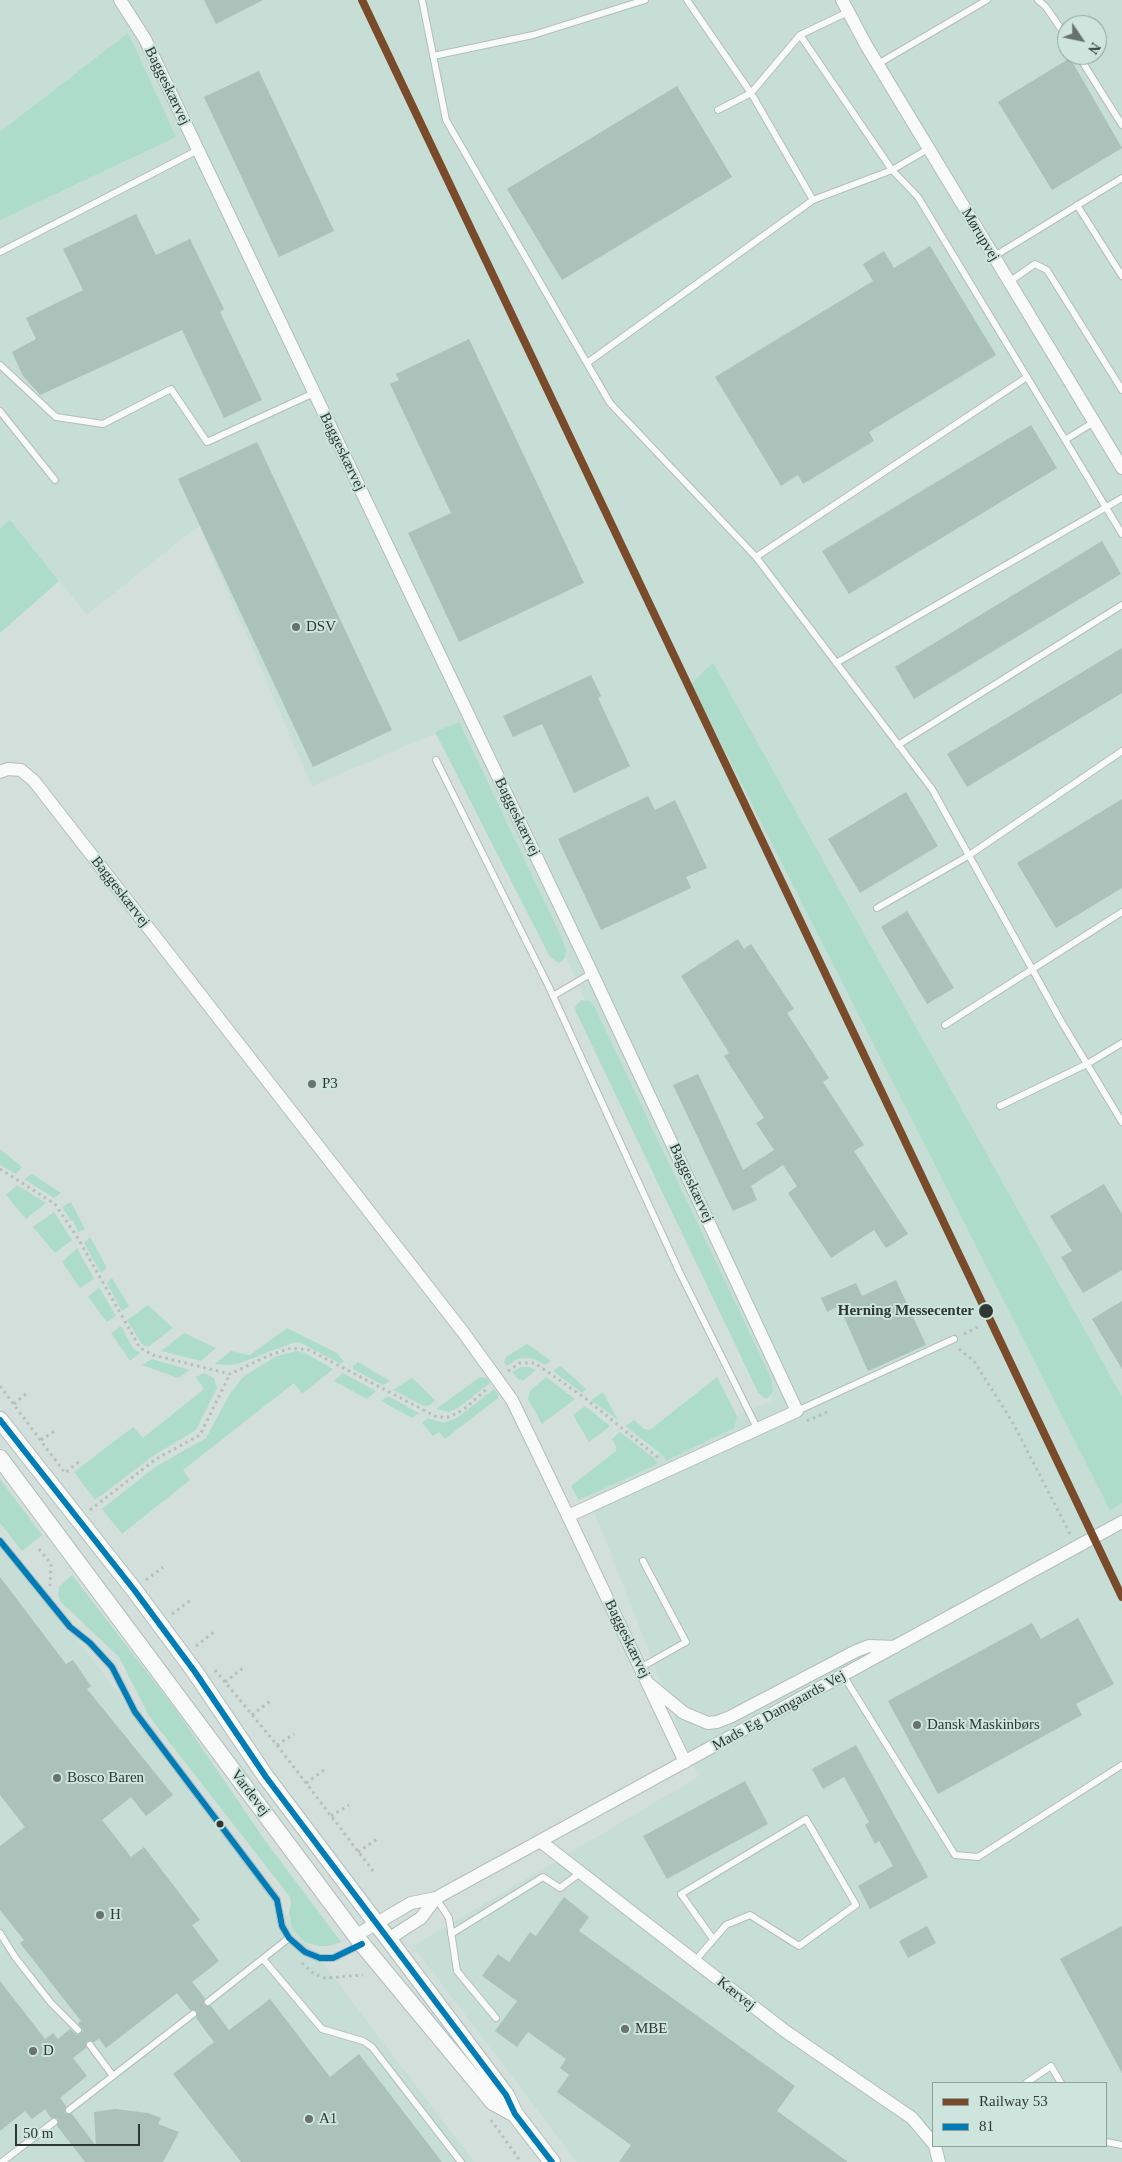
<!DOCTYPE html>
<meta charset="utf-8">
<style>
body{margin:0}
#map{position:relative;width:1122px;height:2162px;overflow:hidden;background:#d3dfdb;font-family:"Times New Roman",serif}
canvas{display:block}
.legend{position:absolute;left:932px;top:2082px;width:175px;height:65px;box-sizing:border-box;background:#cde5dc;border:1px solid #8ea099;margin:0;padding:6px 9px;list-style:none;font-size:15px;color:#2f3834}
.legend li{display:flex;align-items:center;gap:10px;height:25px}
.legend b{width:25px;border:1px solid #8ea099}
.north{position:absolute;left:1057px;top:15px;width:50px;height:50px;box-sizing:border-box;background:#cde5dc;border:1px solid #8ea099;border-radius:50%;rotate:124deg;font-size:14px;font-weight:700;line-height:20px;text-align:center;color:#2f3834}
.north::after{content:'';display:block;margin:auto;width:18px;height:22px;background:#68726e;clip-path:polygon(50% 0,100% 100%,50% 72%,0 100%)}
.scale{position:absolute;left:15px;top:2124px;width:125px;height:22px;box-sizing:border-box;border:2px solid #2f3834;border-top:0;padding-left:6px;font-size:15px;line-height:18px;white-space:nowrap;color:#2f3834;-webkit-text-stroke:4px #cde5dc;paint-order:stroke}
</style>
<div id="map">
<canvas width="1122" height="2162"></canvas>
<ul class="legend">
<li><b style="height:6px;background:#7a4b2a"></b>Railway 53</li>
<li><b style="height:6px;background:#007cb6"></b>81</li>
</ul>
<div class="north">N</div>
<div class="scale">50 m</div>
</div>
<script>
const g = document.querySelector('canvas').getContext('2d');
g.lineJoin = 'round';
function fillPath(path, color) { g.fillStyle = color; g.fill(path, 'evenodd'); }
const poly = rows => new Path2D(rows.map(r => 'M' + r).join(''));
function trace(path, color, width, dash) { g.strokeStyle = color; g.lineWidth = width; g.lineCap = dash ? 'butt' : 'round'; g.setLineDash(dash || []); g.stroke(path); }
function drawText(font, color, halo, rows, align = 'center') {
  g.font = font + ' "Times New Roman",serif'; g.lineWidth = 4; g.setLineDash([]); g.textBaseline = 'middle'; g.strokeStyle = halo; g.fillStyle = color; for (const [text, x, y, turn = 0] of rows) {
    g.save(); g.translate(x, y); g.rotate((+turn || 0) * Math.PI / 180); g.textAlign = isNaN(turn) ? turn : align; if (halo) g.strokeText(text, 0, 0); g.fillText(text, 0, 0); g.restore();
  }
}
const built = poly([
 [0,0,1122,0,1122,2162,577,2162,413,1946,698,1777,585,1488,772,1400,457,724,312,786,199,525,87,615,10,520,0,528],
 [1067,25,1097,25,1097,55,1067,55],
 [933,2083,1106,2083,1106,2146,933,2146],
 [0,1538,42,1593,474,2162,0,2162]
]);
const green = poly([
 [128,33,176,137,0,220,0,132],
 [10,520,59,581,0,633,0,528],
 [713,663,1122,1397,1122,1503,1110,1510,691,684],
 [459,722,563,941,566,950,565,958,559,963,550,957,435,732],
 [581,1000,589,1001,593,1004,771,1378,773,1391,768,1398,764,1398,758,1392,576,1012,575,1007],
 [0,1149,22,1167,16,1174,0,1165],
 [32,1174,61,1193,54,1198,24,1179],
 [17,1185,46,1203,26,1219,6,1195],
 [71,1202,85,1229,78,1232,73,1220,71,1221,62,1207],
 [54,1212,72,1240,55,1253,33,1227],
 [90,1237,107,1268,101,1273,84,1243],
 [77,1248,94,1279,80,1288,62,1262],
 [112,1278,129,1306,122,1311,107,1283],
 [99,1287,116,1316,107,1322,88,1297],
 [148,1305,173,1328,148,1347,142,1344,127,1320],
 [121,1326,133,1348,140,1353,130,1361,111,1333],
 [287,1328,337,1353,344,1362,341,1364,301,1343,295,1342,240,1363,231,1365,215,1364,231,1351,250,1355],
 [184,1333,216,1348,201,1361,161,1351],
 [527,1344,551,1361,545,1365,534,1359,525,1358,517,1359,507,1366,504,1362,506,1357],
 [296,1351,305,1353,333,1369,302,1394,294,1383,183,1470,190,1480,122,1534,102,1509,155,1467,206,1438,231,1392,244,1376,277,1356],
 [152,1359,190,1370,178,1378,142,1365],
 [358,1362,390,1381,383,1385,353,1369,353,1366],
 [561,1366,586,1389,582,1393,553,1371],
 [521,1367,530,1367,536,1370,523,1381,518,1379,512,1372],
 [204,1373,214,1378,217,1388,196,1430,153,1456,95,1500,74,1472,133,1427,143,1438,204,1389,196,1377],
 [343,1373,376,1391,367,1399,334,1381],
 [480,1377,487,1378,490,1383,458,1408,449,1412,436,1409],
 [546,1377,575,1399,542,1424,528,1399,530,1391],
 [717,1377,737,1416,734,1428,667,1460,660,1453,625,1426,634,1420,644,1429,650,1430],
 [412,1378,435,1400,430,1405,424,1406,393,1390],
 [494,1389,498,1394,498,1398,445,1439,439,1432,433,1436,422,1423,428,1418,443,1423,457,1418],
 [603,1392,618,1420,591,1400],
 [388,1396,419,1413,412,1418,381,1401],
 [585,1406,610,1426,589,1442,573,1415],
 [620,1432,654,1458,657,1464,579,1500,571,1486,616,1451,616,1446,612,1439],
 [0,1479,42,1535,22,1551,0,1523],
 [72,1575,176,1710,264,1839,341,1942,329,1946,319,1946,305,1942,292,1928,289,1913,291,1904,290,1897,149,1716,119,1657,60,1601,58,1595,59,1587]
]);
const building = poly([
 [204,0,263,0,216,24],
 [1070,58,1122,148,1052,190,998,102],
 [259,71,334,231,279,257,204,97],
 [677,86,732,177,562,280,507,189],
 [136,214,156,255,190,239,224,309,220,312,262,400,224,418,182,330,40,395,23,376,12,352,36,339,26,318,83,290,63,249],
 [930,246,996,355,869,432,874,441,803,484,798,475,781,486,715,377,873,281,863,264,884,251,894,268],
 [469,339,584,583,459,642,408,533,451,513,390,384,399,380,396,374],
 [1031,425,1057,468,849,594,822,551],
 [257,442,392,730,313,767,178,479],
 [1102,541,1121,574,914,699,895,667],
 [1122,648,1122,693,967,787,947,754],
 [591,675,601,696,598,698,630,766,574,793,542,724,513,737,503,716],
 [906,792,938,846,860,893,828,839],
 [648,796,655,810,675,800,707,868,686,877,691,888,601,930,558,839],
 [1122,799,1122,888,1056,928,1017,863],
 [907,911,954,988,927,1004,881,927],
 [738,939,744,949,751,944,794,1009,787,1013,829,1078,823,1082,864,1145,854,1151,908,1234,886,1248,874,1230,831,1258,788,1193,797,1186,783,1165,751,1186,757,1200,733,1211,725,1195,673,1085,698,1074,743,1170,774,1150,756,1123,764,1118,724,1056,729,1053,681,976],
 [1104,1184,1122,1214,1122,1270,1083,1293,1061,1257,1072,1251,1050,1216],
 [896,1280,926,1345,868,1371,839,1306,827,1312,821,1298,856,1283,862,1296],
 [1122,1301,1122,1369,1092,1319],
 [0,1577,66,1664,73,1660,91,1686,87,1689,173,1795,146,1816,131,1797,102,1820,131,1857,144,1847,200,1920,192,1925,219,1961,192,1982,205,1998,204,2005,211,2006,229,2030,270,1999,330,2077,359,2054,442,2162,241,2162,173,2074,214,2042,196,2018,197,2011,190,2010,177,1993,106,2048,99,2039,94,2042,87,2041,86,2048,73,2058,87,2076,60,2098,66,2106,65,2113,72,2114,96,2146,94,2112,115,2109,148,2113,161,2118,158,2124,179,2132,163,2162,85,2162,57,2126,58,2119,51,2118,45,2109,32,2119,25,2111,0,2131,0,1981,45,2039,53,2033,58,2039,70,2029,77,2035,83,2031,78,2023,81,2021,20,1943,24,1940,0,1910,0,1846,25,1827,0,1795],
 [1078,1618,1114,1684,1076,1704,1082,1715,938,1794,888,1701,1032,1623,1041,1639],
 [856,1745,928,1877,870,1909,858,1886,893,1866,879,1841,875,1844,865,1825,869,1822,844,1777,823,1789,812,1769],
 [745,1781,768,1824,667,1879,643,1836],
 [564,1897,589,1917,579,1931,795,2086,777,2111,848,2162,619,2162,631,2145,557,2092,569,2075,560,2068,566,2059,528,2032,517,2047,495,2031,517,2001,482,1976,498,1954,509,1962,530,1932,536,1936],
 [927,1926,936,1943,908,1958,899,1941],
 [1122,1926,1122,2073,1060,1959]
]);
const path = poly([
 [0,1169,55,1204,79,1240,140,1348,153,1355,230,1374,270,1355,291,1348,309,1350,437,1417,449,1417,463,1410,488,1388],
 [964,1334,980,1326],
 [959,1349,974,1361,1013,1423,1071,1536],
 [508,1371,520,1363,535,1363,585,1398,661,1460],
 [0,1386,65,1473,81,1460],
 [14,1404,27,1393],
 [807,1421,829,1411],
 [41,1440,56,1430],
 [90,1510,156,1459,200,1435,230,1374],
 [39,1549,51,1564,50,1586],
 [146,1580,163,1567],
 [172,1614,191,1600],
 [196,1646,214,1632],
 [215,1670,277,1745,373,1871],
 [225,1682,243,1668],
 [252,1715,270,1701],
 [277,1745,294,1734],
 [306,1783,324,1770],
 [331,1816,349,1805],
 [358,1852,377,1839],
 [302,1963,314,1974,325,1978,363,1975],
 [491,2120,521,2162]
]);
const service = poly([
 [422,0,446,120,610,403,756,557,932,789,1061,1021,1122,1122],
 [687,0,751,93,813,200],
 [1038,0,1046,7,1067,38],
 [800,35,892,170,918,197,1122,534],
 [1078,55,1122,125],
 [433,56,533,35,645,0],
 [878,64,987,0],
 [718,110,751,93,800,35,848,12],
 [1077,205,1122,276],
 [0,252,198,150],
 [993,257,1122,178],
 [1009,282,1035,264,1047,270,1122,390],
 [587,363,813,200,892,170,928,149],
 [0,365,56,417,103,424,171,389,207,442,314,393],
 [0,411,55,480],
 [1065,440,1094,422],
 [756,557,1027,377],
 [836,663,1122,498],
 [898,745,1122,605],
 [436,760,549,987,679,1271,758,1430],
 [877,908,968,856,1122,751],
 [553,996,592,973],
 [945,1025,1122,912],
 [1000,1106,1087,1064,1122,1043],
 [797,1411,954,1339],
 [0,1541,70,1627,90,1643,112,1667,135,1712,277,1900,282,1926,289,1938,305,1952,320,1958,333,1958,362,1944],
 [640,1668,686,1642,643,1561],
 [843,1675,955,1855,978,1857,1122,1765],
 [436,1898,449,1918,457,1971,496,2018],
 [0,1933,15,1957,51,2003,78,2030],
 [451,1934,543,1877,560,1888,580,1873],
 [263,1959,322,2029,363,2041,372,2047,461,2162],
 [694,1962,726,1925,750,1915,799,1946,856,1905,806,1819,681,1894,713,1939],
 [208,2002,289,1938],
 [90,2045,113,2076],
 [1026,2083,1051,2066,1061,2083],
 [69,2110,193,2014],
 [1106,2142,1122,2145],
 [2,2162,54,2122]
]);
const minor = poly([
 [120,0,145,39,592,973,797,1411,568,1516,685,1762],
 [842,0,866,45,1122,468],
 [0,772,8,769,21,770,34,781,463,1332,512,1400,568,1516],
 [650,1685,684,1713,708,1723,717,1722,730,1717,856,1651,869,1646,895,1647],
 [540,1841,785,2031,912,2118,933,2143],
 [355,1936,411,1903,436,1898,1122,1522],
 [390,1938,421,1918,436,1898],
 [935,2146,939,2162]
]);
const tertiary = poly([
 [0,1420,135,1591,195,1672,266,1777,506,2095,515,2114,552,2162],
 [0,1458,362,1944,493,2102,515,2114]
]);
const bus1 = poly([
 [0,1420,135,1591,195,1672,266,1777,506,2095,515,2114,552,2162],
 [0,1541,70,1627,90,1643,112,1667,135,1712,277,1900,282,1926,289,1938,305,1952,320,1958,333,1958,362,1944]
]);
const rail1 = poly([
 [362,0,1122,1597]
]);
const markers = [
 [296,627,5,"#68726e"],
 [312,1084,5,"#68726e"],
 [986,1311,8,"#2f3834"],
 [917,1725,5,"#68726e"],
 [57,1778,5,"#68726e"],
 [220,1824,4.5,"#2f3834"],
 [100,1915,5,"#68726e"],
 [625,2029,5,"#68726e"],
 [33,2051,5,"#68726e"],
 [309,2119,5,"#68726e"]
];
const streetNames = [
 ["Baggeskærvej",167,86,64],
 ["Mørupvej",980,235,59],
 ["Baggeskærvej",342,452,64],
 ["Baggeskærvej",517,817,64],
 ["Baggeskærvej",120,892,52],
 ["Baggeskærvej",691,1183,65],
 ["Baggeskærvej",627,1639,64],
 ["Mads Eg Damgaards Vej",779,1711,-29],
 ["Vardevej",250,1793,53],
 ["Kærvej",736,1994,38]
];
const poiNames = [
 ["DSV",306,627],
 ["P3",322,1084],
 ["Dansk Maskinbørs",927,1725],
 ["Bosco Baren",67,1778],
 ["H",110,1915],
 ["MBE",635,2029],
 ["D",43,2051],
 ["A1",319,2119]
];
const stopNames = [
 ["Herning Messecenter",974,1311]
];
fillPath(built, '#c6ded5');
fillPath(green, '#addccb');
fillPath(building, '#aac2ba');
trace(service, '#b4bdb9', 8);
trace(minor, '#b4bdb9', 14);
trace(tertiary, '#b4bdb9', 18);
trace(path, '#b9bdbc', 3, [2.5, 4]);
trace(service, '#f8fafa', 6);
trace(minor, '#f8fafa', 12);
trace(tertiary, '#f8fafa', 16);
trace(bus1, '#007cb6', 6);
trace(rail1, '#7a4b2a', 8);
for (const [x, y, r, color] of markers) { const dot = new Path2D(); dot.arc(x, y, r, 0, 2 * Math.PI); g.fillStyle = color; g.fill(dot); trace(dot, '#cde5dc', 2); }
drawText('15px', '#2f3834', '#cde5dc', streetNames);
drawText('15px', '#2f3834', '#cde5dc', poiNames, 'left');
drawText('bold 15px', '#2f3834', '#cde5dc', stopNames, 'right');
</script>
